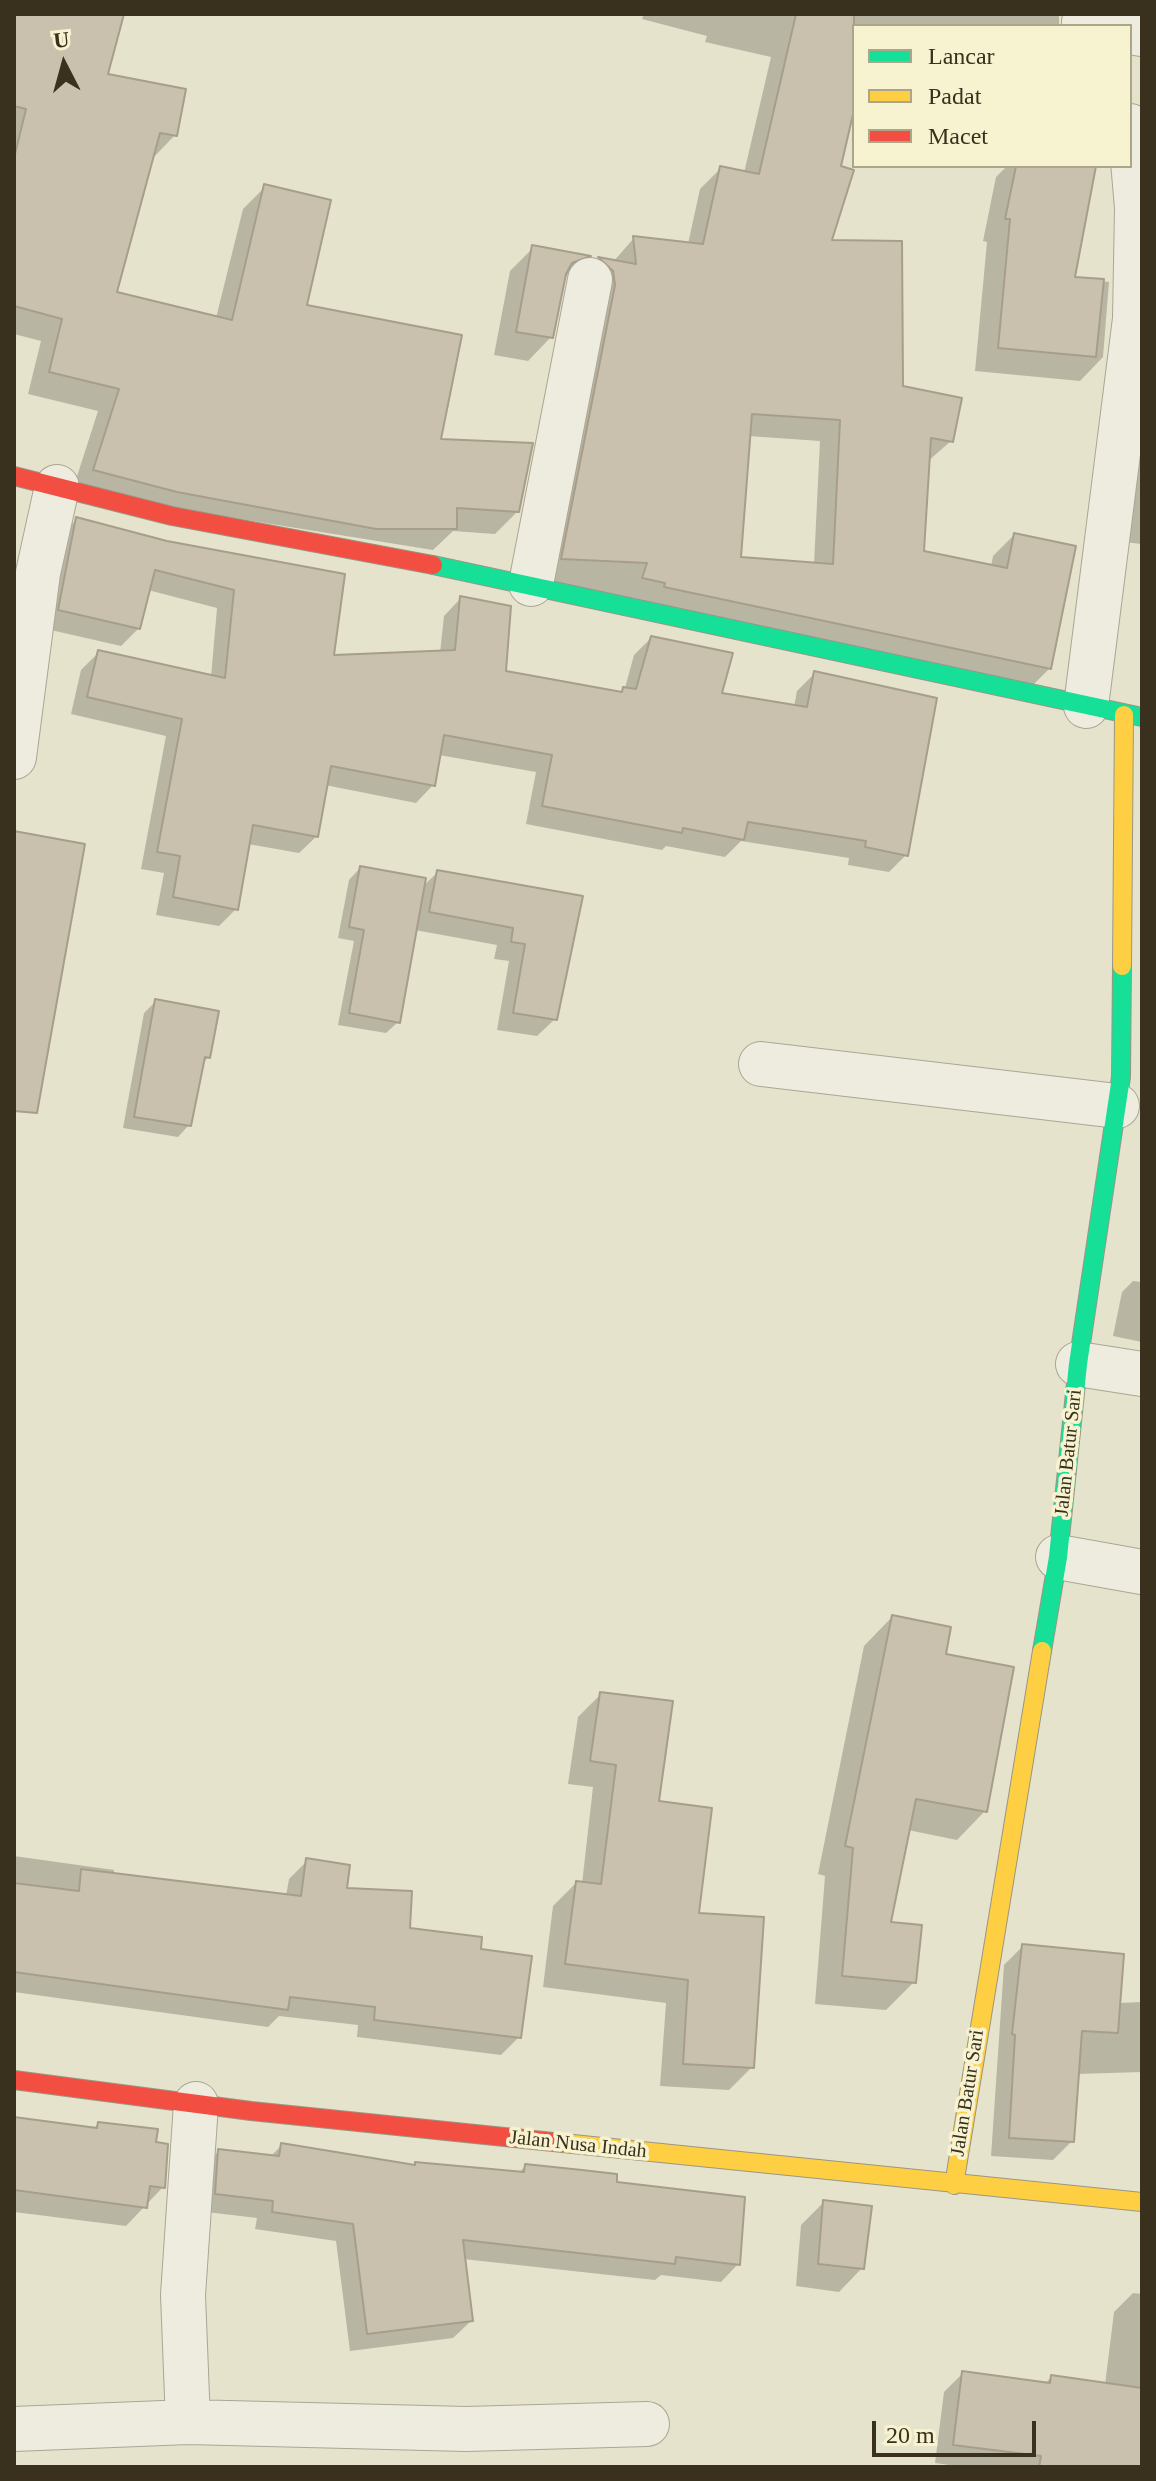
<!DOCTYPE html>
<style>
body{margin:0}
#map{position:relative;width:1156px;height:2481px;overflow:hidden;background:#e6e3cc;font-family:"Times New Roman",serif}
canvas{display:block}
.frame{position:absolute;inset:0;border:16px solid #39301d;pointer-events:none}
.legend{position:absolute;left:852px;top:24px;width:280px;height:144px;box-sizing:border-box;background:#f7f3d1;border:2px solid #aba589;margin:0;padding:10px 14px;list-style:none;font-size:24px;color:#39301d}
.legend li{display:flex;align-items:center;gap:16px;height:40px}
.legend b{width:40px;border:2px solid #aba589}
.north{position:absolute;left:24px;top:24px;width:80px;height:80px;-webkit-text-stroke:6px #f7f3d1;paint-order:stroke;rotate:354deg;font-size:22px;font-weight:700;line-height:32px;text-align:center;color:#39301d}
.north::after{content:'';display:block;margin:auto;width:28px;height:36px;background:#39301d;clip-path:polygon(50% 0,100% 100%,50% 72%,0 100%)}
.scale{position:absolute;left:872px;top:2421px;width:164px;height:36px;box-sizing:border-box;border:4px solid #39301d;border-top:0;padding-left:10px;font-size:24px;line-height:28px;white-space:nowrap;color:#39301d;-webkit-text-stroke:6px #f7f3d1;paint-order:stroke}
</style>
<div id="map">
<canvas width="1156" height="2481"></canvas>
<div class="frame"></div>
<ul class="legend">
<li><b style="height:10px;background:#16e098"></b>Lancar</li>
<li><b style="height:10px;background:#ffcf43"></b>Padat</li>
<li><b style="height:10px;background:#f24e42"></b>Macet</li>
</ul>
<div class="north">U</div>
<div class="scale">20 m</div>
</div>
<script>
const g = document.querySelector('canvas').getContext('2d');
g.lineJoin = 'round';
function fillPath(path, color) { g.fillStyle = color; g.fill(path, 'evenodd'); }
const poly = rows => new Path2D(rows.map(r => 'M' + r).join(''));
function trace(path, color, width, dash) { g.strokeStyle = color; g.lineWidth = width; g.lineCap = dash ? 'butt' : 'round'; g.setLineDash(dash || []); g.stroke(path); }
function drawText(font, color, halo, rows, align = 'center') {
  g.font = font + ' "Times New Roman",serif'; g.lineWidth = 7; g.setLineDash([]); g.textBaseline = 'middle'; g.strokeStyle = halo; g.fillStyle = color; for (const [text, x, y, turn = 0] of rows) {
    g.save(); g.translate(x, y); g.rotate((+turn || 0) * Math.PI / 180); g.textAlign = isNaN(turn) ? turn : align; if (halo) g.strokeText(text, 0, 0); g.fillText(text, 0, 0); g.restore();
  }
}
const shadow = poly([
 [14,14,122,14,106,75,175,135,153,158,115,293,216,318,243,209,265,187,305,307,439,441,518,511,495,534,453,531,433,550,72,492,98,411,28,394,41,341,14,334],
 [644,14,1059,14,1059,26,854,26,854,109,839,167,829,242,901,388,951,441,927,462,922,553,991,567,993,556,1014,535,1050,668,1029,689,542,580,579,279,599,259,613,262,634,238,688,244,700,189,721,168,744,173,771,57,705,42,707,36,642,19],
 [748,436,820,441,814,564,738,559],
 [1007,166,1089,166,1073,278,1109,282,1103,357,1080,381,975,371,987,242,983,241,996,177],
 [533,248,587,257,563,279,551,337,528,361,494,355,510,271],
 [1142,306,1142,544,1114,541],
 [76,520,167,543,331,657,440,653,444,616,461,598,504,672,620,693,625,688,634,655,651,638,720,695,794,707,797,691,815,673,906,855,889,872,848,865,849,858,741,841,725,857,666,846,662,850,526,824,536,772,439,755,433,785,416,803,325,785,317,836,299,853,248,844,236,909,219,926,156,915,164,873,141,869,166,736,71,714,81,670,98,653,211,677,217,608,148,590,139,628,121,646,42,628,59,537],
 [360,868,422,887,438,872,581,898,555,1019,537,1036,497,1030,509,961,494,959,497,945,415,930,398,1022,386,1033,338,1025,354,941,338,938,349,880],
 [156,1001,209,1057,201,1064,189,1125,178,1137,123,1128,144,1013],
 [1133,1281,1142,1282,1142,1342,1113,1336,1122,1292],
 [892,1617,943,1655,985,1811,957,1840,908,1830,888,1924,914,1982,886,2010,815,2004,825,1876,818,1874,864,1646],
 [601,1694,656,1802,752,2067,729,2090,660,2086,666,2003,543,1987,553,1906,576,1883,582,1884,593,1787,568,1784,578,1717],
 [14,1856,114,1870,114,1874,286,1896,289,1879,307,1861,408,1930,478,1951,519,2037,501,2055,357,2037,358,2025,279,2016,268,2027,14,1992],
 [1023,1946,1118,2003,1142,2002,1142,2072,1077,2074,1072,2141,1053,2160,991,2156,1004,1965],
 [14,2119,93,2129,98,2124,154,2144,163,2187,126,2226,14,2212],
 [282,2145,413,2167,416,2164,518,2174,525,2166,614,2183,738,2264,721,2282,661,2275,655,2280,463,2259,471,2321,453,2338,350,2351,336,2241,255,2229,257,2218,198,2211,201,2169,219,2151,270,2157],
 [824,2202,862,2268,839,2292,796,2286,801,2225],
 [1133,2293,1142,2294,1142,2467,963,2467,935,2463,944,2392,963,2373,1045,2384,1051,2377,1105,2385,1114,2312]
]);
const building = poly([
 [14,14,124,14,108,74,186,89,177,136,160,133,117,292,232,320,264,184,331,200,307,305,462,335,441,439,533,443,519,512,457,508,457,529,376,529,177,492,93,470,119,389,49,372,62,319,14,306,14,158,26,109,14,106,14,14],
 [796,14,854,14,854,110,841,166,854,170,832,240,902,241,903,386,962,398,953,442,931,438,924,551,1007,568,1014,533,1076,546,1051,669,664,587,665,583,642,578,647,563,561,559,615,285,613,271,598,257,636,264,633,236,703,244,720,166,759,174,796,14],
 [752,414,840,420,833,564,741,557,752,414],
 [1016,166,1096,166,1075,277,1104,279,1096,357,998,348,1010,219,1005,219,1016,166],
 [532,245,591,256,572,263,566,274,553,338,516,332,532,245],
 [76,517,167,541,345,574,334,655,455,650,460,596,511,606,506,671,622,692,623,687,636,689,651,636,733,653,722,693,807,707,814,671,937,698,908,856,865,847,866,841,748,822,744,840,683,828,682,833,542,806,552,755,444,735,435,786,331,766,318,837,253,825,238,910,173,897,180,856,157,852,182,719,87,697,98,650,225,678,234,590,155,570,140,629,58,610,76,517],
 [14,831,85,844,37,1113,14,1111,14,831],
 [360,866,426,878,400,1023,349,1013,364,930,349,927,360,866],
 [437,870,583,896,557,1020,513,1013,525,944,511,942,513,928,429,912,437,870],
 [155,999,219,1011,210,1058,205,1057,191,1126,134,1117,155,999],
 [892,1615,951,1627,946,1654,1014,1667,987,1812,916,1799,891,1922,922,1925,916,1983,842,1976,853,1848,845,1846,892,1615],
 [600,1692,673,1701,659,1801,712,1808,699,1913,764,1917,754,2068,683,2064,688,1980,565,1964,576,1881,601,1884,616,1765,590,1761,600,1692],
 [306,1858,350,1865,347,1888,412,1891,410,1928,482,1937,481,1949,532,1956,521,2038,374,2020,375,2007,290,1997,288,2010,14,1972,14,1883,79,1891,81,1869,301,1896,306,1858],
 [1022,1944,1124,1954,1118,2033,1082,2031,1074,2142,1009,2138,1015,2035,1012,2034,1022,1944],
 [14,2117,97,2128,98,2122,158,2129,156,2142,168,2144,165,2188,150,2186,147,2208,14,2190,14,2117],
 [281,2143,415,2165,415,2162,524,2172,525,2164,582,2170,617,2174,617,2182,745,2197,740,2265,676,2257,675,2264,463,2240,473,2321,367,2334,353,2224,272,2212,273,2201,215,2194,218,2149,279,2156,281,2143],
 [823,2200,872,2206,864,2269,818,2264,823,2200],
 [962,2371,1050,2383,1051,2375,1142,2388,1142,2467,1039,2467,1041,2456,953,2445,962,2371]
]);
const street = poly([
 [1084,22,1103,26],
 [1130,32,1142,34],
 [531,584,590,280],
 [1086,706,1135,319,1137,208,1130,126],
 [14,757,38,573,57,487],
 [761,1064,1117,1106],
 [1078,1364,1142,1374],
 [1058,1557,1142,1572],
 [196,2104,183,2295,188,2422,466,2429,647,2424],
 [14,2429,188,2422]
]);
const fast = poly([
 [433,565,1142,717],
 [1042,1651,1058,1557,1078,1364,1121,1077,1122,966]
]);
const slow = poly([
 [1122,966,1124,715],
 [563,2143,1142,2202],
 [954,2185,1042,1651]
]);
const jam = poly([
 [14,476,172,516,433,565],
 [14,2080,251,2111,563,2143]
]);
const streetNames = [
 ["Jalan Batur Sari",1069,1453,-84],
 ["Jalan Batur Sari",968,2093,-81],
 ["Jalan Nusa Indah",578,2145,6]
];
fillPath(shadow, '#0003');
fillPath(building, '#c9c1ad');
trace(building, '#a69e8b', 2);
trace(street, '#aba695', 46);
trace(fast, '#9a9685', 20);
trace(slow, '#9a9685', 20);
trace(jam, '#9a9685', 20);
trace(street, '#edecde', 44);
trace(fast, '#16e098', 18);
trace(slow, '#ffcf43', 18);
trace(jam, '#f24e42', 18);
drawText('20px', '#39301d', '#f7f3d1', streetNames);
</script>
